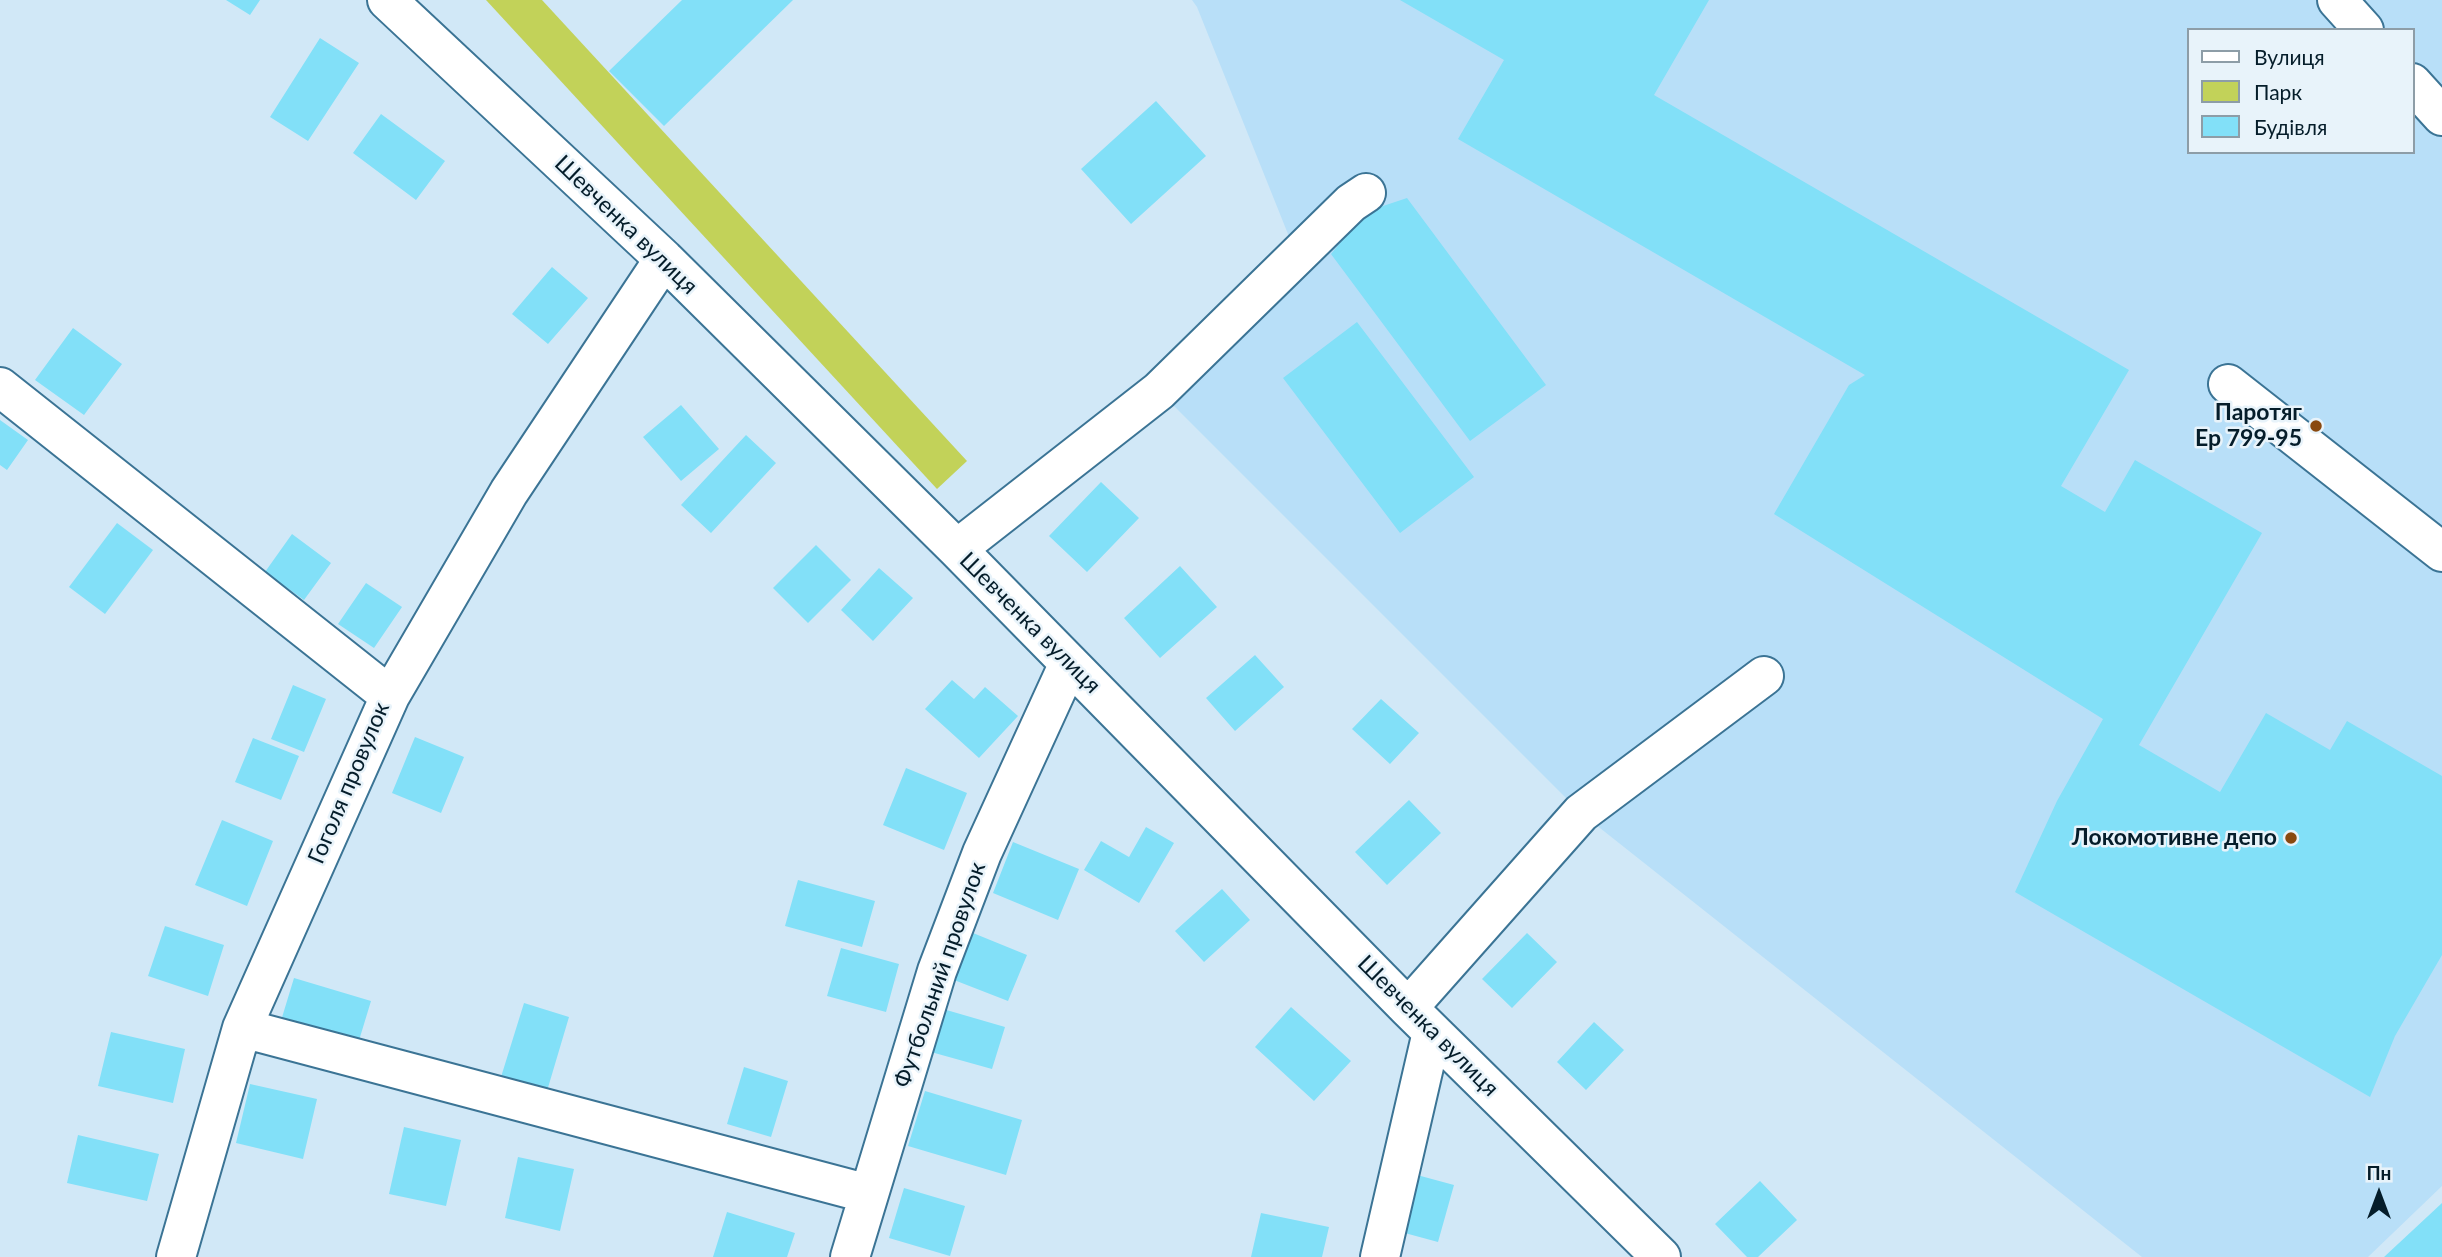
<!DOCTYPE html>
<meta charset="utf-8">
<style>
body{margin:0}
#map{position:relative;width:2442px;height:1257px;overflow:hidden;background:#d1e8f7;font-family:Lato,sans-serif}
canvas{display:block}
.legend{position:absolute;left:2187px;top:28px;width:228px;height:126px;box-sizing:border-box;background:#e8f3fa;border:2px solid #8d9da7;margin:0;padding:9px 12px;list-style:none;font-size:21px;color:#051d2a}
.legend li{display:flex;align-items:center;gap:14px;height:35px}
.legend b{width:35px;border:2px solid #8d9da7}
.north{position:absolute;left:2344px;top:1159px;width:70px;height:70px;-webkit-text-stroke:5px #e8f3fa;paint-order:stroke;rotate:0deg;font-size:19px;font-weight:700;line-height:28px;text-align:center;color:#051d2a}
.north::after{content:'';display:block;margin:auto;width:24px;height:32px;background:#051d2a;clip-path:polygon(50% 0,100% 100%,50% 72%,0 100%)}
</style>
<div id="map">
<canvas width="2442" height="1257"></canvas>
<ul class="legend">
<li><b style="height:9px;background:#fff"></b>Вулиця</li>
<li><b style="height:19px;background:#c2d259"></b>Парк</li>
<li><b style="height:19px;background:#82e0f8"></b>Будівля</li>
</ul>
<div class="north">Пн</div>
</div>
<script>
const g = document.querySelector('canvas').getContext('2d');
g.lineJoin = 'round';
function fillPath(path, color) { g.fillStyle = color; g.fill(path, 'evenodd'); }
const poly = rows => new Path2D(rows.map(r => 'M' + r).join(''));
function trace(path, color, width, dash) { g.strokeStyle = color; g.lineWidth = width; g.lineCap = dash ? 'butt' : 'round'; g.setLineDash(dash || []); g.stroke(path); }
function drawText(font, color, halo, rows, align = 'center') {
  g.font = font + ' Lato,sans-serif'; g.lineWidth = 5; g.setLineDash([]); g.textBaseline = 'middle'; g.strokeStyle = halo; g.fillStyle = color; for (const [text, x, y, turn = 0] of rows) {
    g.save(); g.translate(x, y); g.rotate((+turn || 0) * Math.PI / 180); g.textAlign = isNaN(turn) ? turn : align; if (halo) g.strokeText(text, 0, 0); g.fillText(text, 0, 0); g.restore();
  }
}
const built = poly([
 [1192,0,2442,0,2442,1186,2368,1257,2142,1257,1581,813,1159,391,1290,239,1197,7],
 [2188,30,2412,30,2412,152,2188,152]
]);
const green = poly([
 [486,0,542,0,967,461,937,489]
]);
const building = poly([
 [226,0,260,0,250,15],
 [682,0,793,0,664,126,609,71],
 [1400,0,1709,0,1654,95,2129,370,2061,486,2105,512,2135,460,2262,533,2139,745,2220,792,2266,713,2330,750,2347,721,2442,776,2442,955,2395,1036,2370,1097,2015,892,2057,801,2103,719,1774,514,1849,385,1865,375,1458,139,1504,60],
 [320,38,359,63,308,141,270,117],
 [1156,101,1206,156,1131,224,1081,169],
 [381,114,445,161,416,200,353,153],
 [1407,198,1546,385,1470,441,1331,254,1365,212],
 [552,267,588,298,548,344,512,314],
 [1357,322,1474,477,1400,533,1283,378],
 [73,328,122,364,84,415,35,380],
 [681,405,719,449,681,481,643,437],
 [0,420,28,440,7,470,0,465],
 [746,435,776,463,711,533,681,505],
 [1101,482,1139,518,1087,572,1049,536],
 [117,523,153,550,105,614,69,587],
 [292,534,331,563,304,600,265,572],
 [816,545,851,580,808,623,773,588],
 [1180,566,1217,607,1160,658,1124,618],
 [879,568,913,598,873,641,841,610],
 [366,583,402,607,374,648,338,624],
 [1255,655,1284,687,1235,731,1206,698],
 [952,680,974,699,985,687,1018,716,979,758,925,709],
 [293,685,326,699,304,752,271,739],
 [1381,699,1419,733,1390,764,1352,729],
 [415,737,464,757,441,813,392,793],
 [253,738,299,756,281,800,235,782],
 [906,768,967,793,944,850,883,825],
 [1409,800,1441,833,1387,885,1355,852],
 [222,820,273,841,247,906,195,885],
 [1146,827,1174,843,1139,903,1084,870,1101,841,1129,857],
 [1013,842,1079,869,1058,920,993,893],
 [798,880,875,901,862,947,785,926],
 [1222,889,1250,920,1204,962,1175,931],
 [165,926,224,945,208,996,148,976],
 [973,933,1027,955,1008,1001,954,980],
 [1527,933,1557,962,1512,1008,1482,979],
 [841,948,899,964,886,1012,827,996],
 [294,978,371,1001,357,1047,280,1024],
 [524,1003,569,1017,547,1091,501,1077],
 [1291,1007,1351,1061,1314,1101,1255,1047],
 [943,1009,1005,1027,992,1069,931,1052],
 [1594,1022,1624,1050,1586,1090,1557,1062],
 [111,1032,185,1049,173,1103,98,1086],
 [744,1067,788,1081,771,1137,727,1124],
 [250,1084,317,1099,303,1159,236,1143],
 [925,1091,1022,1120,1006,1175,908,1146],
 [404,1127,461,1140,446,1206,389,1194],
 [78,1135,159,1154,147,1201,67,1183],
 [518,1157,574,1169,560,1231,505,1218],
 [1406,1172,1454,1185,1438,1242,1390,1229],
 [1760,1181,1797,1220,1758,1257,1747,1257,1715,1224],
 [904,1188,965,1206,950,1256,889,1238],
 [2442,1203,2442,1257,2384,1257],
 [727,1212,795,1233,787,1257,713,1257],
 [1261,1213,1329,1227,1322,1257,1251,1257]
]);
const minor = poly([
 [387,0,664,259,957,549,1408,1008,1661,1257],
 [2337,0,2364,30],
 [2412,83,2442,116],
 [2228,384,2442,552],
 [0,387,390,696,242,1028,176,1257],
 [957,549,1159,391,1351,203,1366,193],
 [390,696,509,492,664,259],
 [1408,1008,1581,813,1764,676],
 [242,1028,869,1194],
 [850,1257,937,971,982,853,1069,663],
 [1380,1257,1432,1032]
]);
const markers = [
 [2316,426,7,"#894910"],
 [2291,838,7,"#894910"]
];
const streetNames = [
 ["Шевченка вулиця",626,225,44],
 ["Шевченка вулиця",1030,623,45],
 ["Гоголя провулок",349,783,-67],
 ["Футбольний провулок",940,975,-71],
 ["Шевченка вулиця",1428,1026,45]
];
const poiNames = [
 ["Паротяг",2302,413],
 ["Ер 799-95",2302,439],
 ["Локомотивне депо",2277,838]
];
fillPath(built, '#b8dff8');
fillPath(green, '#c2d259');
fillPath(building, '#82e0f8');
trace(minor, '#3b7495', 42);
trace(minor, '#fff', 38);
for (const [x, y, r, color] of markers) { const dot = new Path2D(); dot.arc(x, y, r, 0, 2 * Math.PI); g.fillStyle = color; g.fill(dot); trace(dot, '#e8f3fa', 2.5); }
drawText('23px', '#051d2a', '#e8f3fa', streetNames);
drawText('bold 23px', '#051d2a', '#e8f3fa', poiNames, 'right');
</script>
